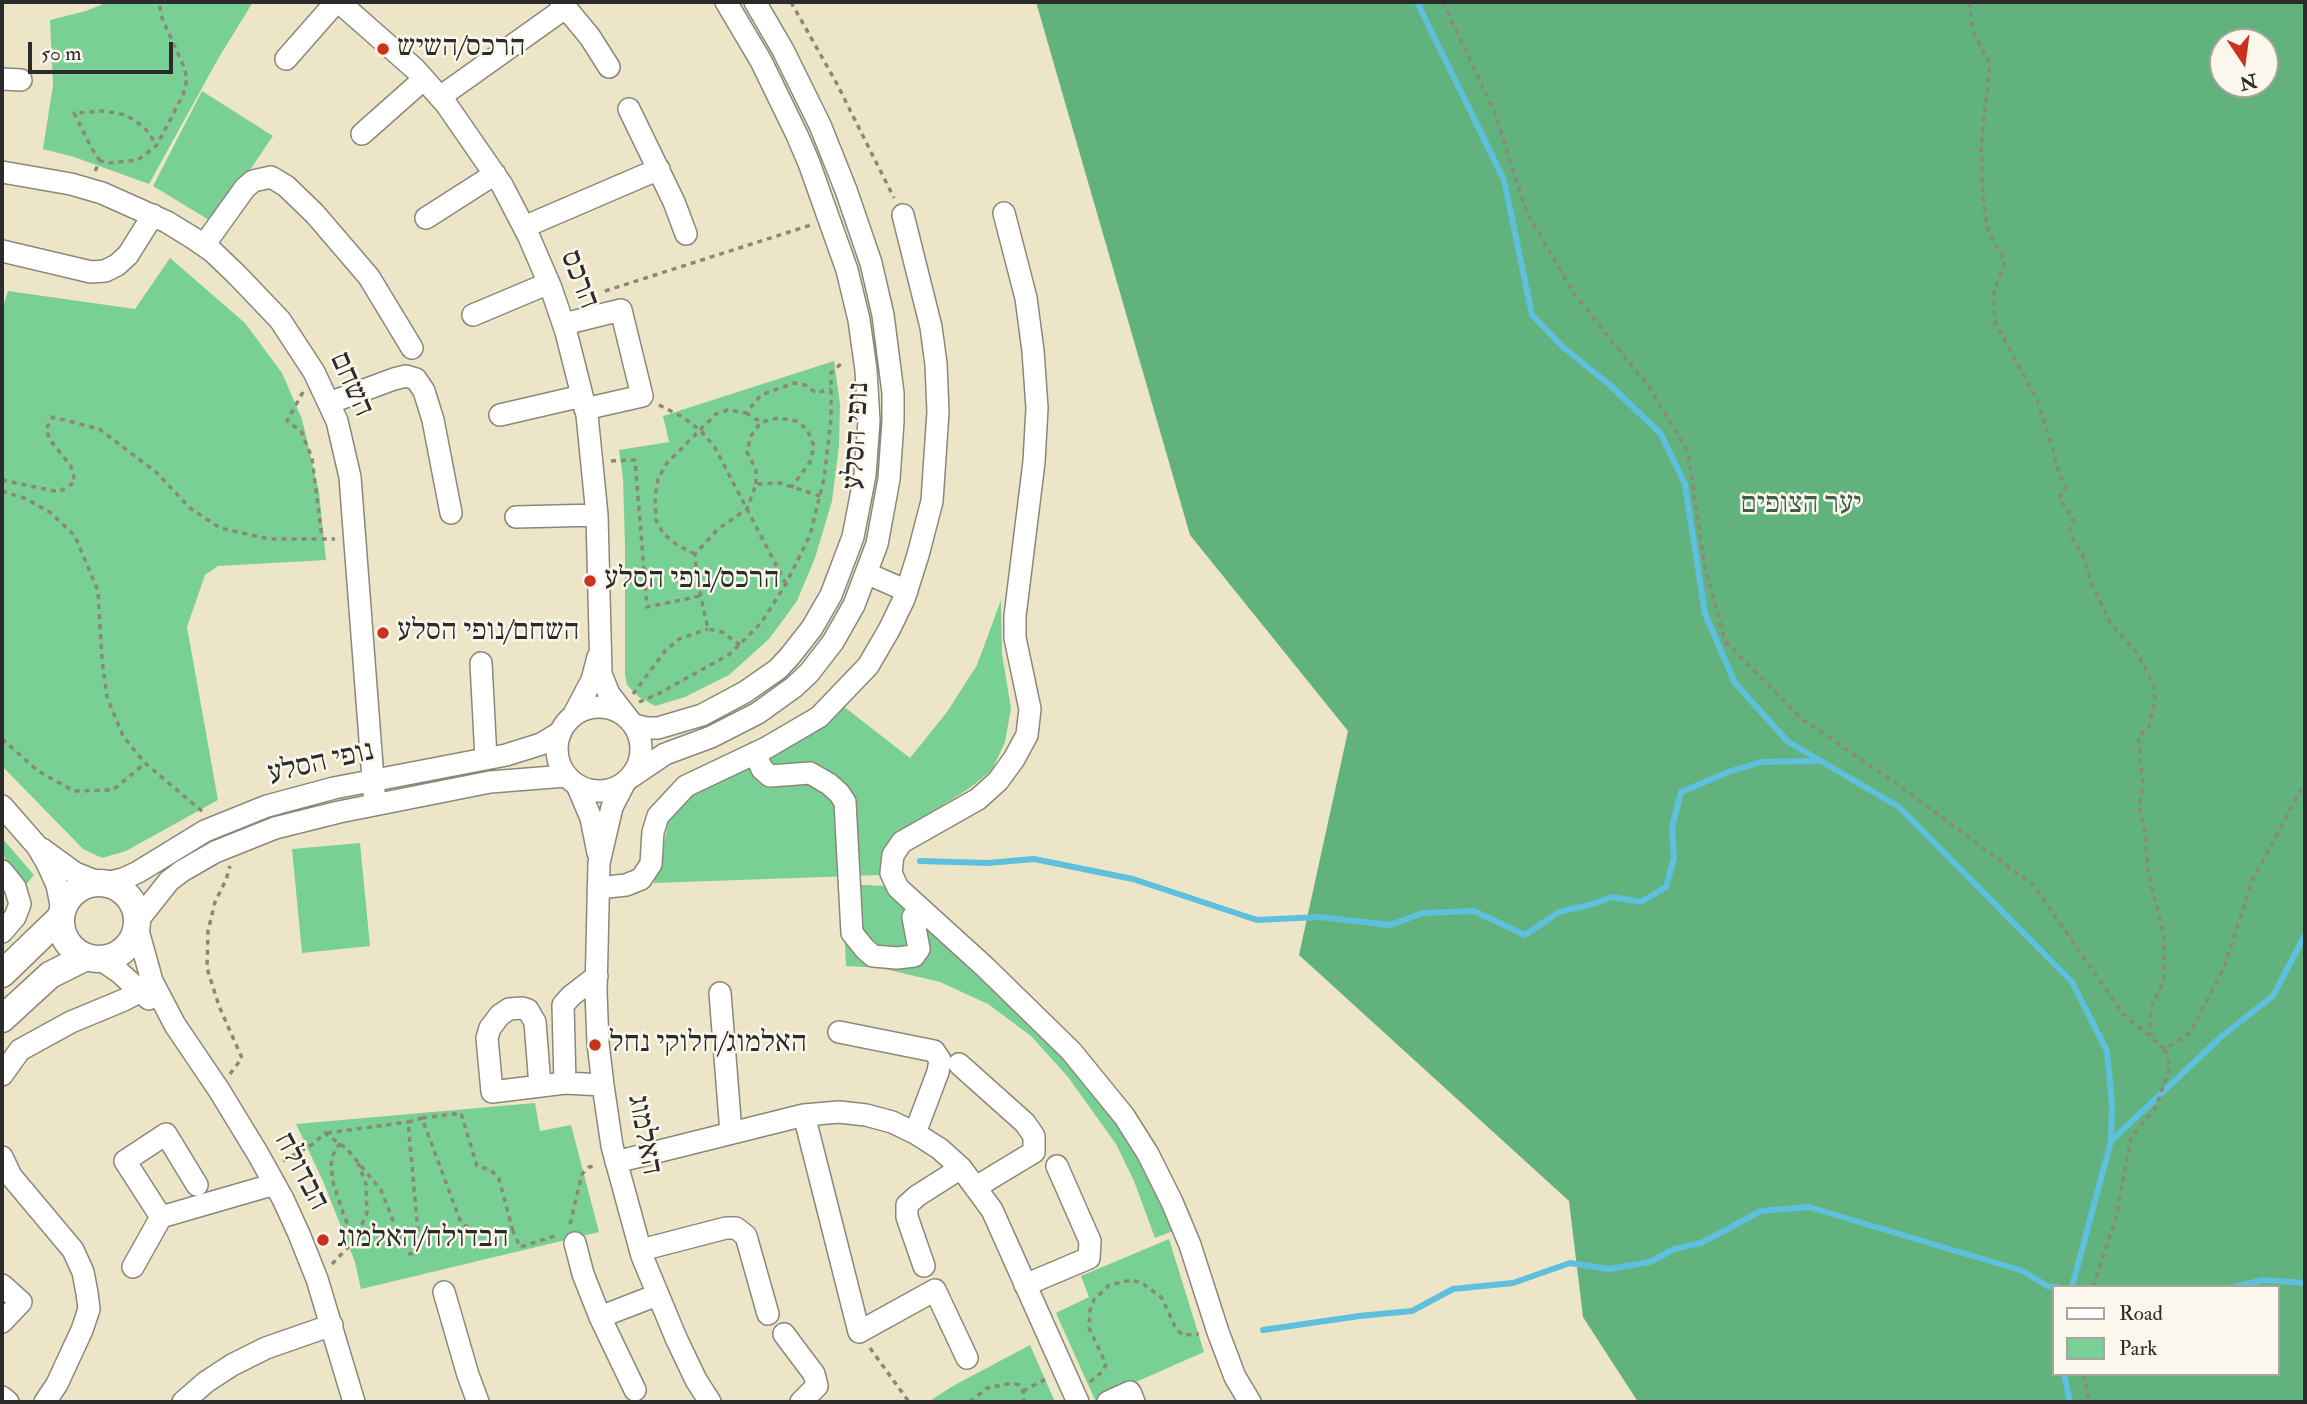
<!DOCTYPE html>
<meta charset="utf-8">
<style>
body{margin:0}
#map{position:relative;width:2307px;height:1404px;overflow:hidden;background:#ede5c7;font-family:"IM FELL Double Pica",serif}
canvas{display:block}
.frame{position:absolute;inset:0;border:4px solid #2b2b2b;pointer-events:none}
.legend{position:absolute;left:2052px;top:1285px;width:228px;height:91px;box-sizing:border-box;background:#fbf7ec;border:2px solid #a8a59f;margin:0;padding:9px 12px;list-style:none;font-size:21px;color:#2b2b2b}
.legend li{display:flex;align-items:center;gap:14px;height:35px}
.legend b{width:35px;border:2px solid #a8a59f}
.north{position:absolute;left:2209px;top:28px;width:70px;height:70px;box-sizing:border-box;background:#fbf7ec;border:2px solid #a8a59f;border-radius:50%;rotate:167deg;font-size:19px;font-weight:700;line-height:28px;text-align:center;color:#2b2b2b}
.north::after{content:'';display:block;margin:auto;width:24px;height:32px;background:#c8321e;clip-path:polygon(50% 0,100% 100%,50% 72%,0 100%)}
.scale{position:absolute;left:28px;top:42px;width:145px;height:32px;box-sizing:border-box;border:4px solid #2b2b2b;border-top:0;padding-left:9px;font-size:21px;line-height:24px;white-space:nowrap;color:#2b2b2b;-webkit-text-stroke:5px #fbf7ec;paint-order:stroke}
</style>
<div id="map">
<canvas width="2307" height="1404"></canvas>
<div class="frame"></div>
<ul class="legend">
<li><b style="height:9px;background:#fff"></b>Road</li>
<li><b style="height:19px;background:#79d095"></b>Park</li>
</ul>
<div class="north">N</div>
<div class="scale">50 m</div>
</div>
<script>
const g = document.querySelector('canvas').getContext('2d');
g.lineJoin = 'round';
function fillPath(path, color) { g.fillStyle = color; g.fill(path, 'evenodd'); }
const poly = rows => new Path2D(rows.map(r => 'M' + r).join(''));
function trace(path, color, width, dash) { g.strokeStyle = color; g.lineWidth = width; g.lineCap = dash ? 'butt' : 'round'; g.setLineDash(dash || []); g.stroke(path); }
function drawText(font, color, halo, rows, align = 'center') {
  g.font = font + ' "IM FELL Double Pica","Frank Ruhl Libre",serif'; g.lineWidth = 5; g.setLineDash([]); g.textBaseline = 'middle'; g.strokeStyle = halo; g.fillStyle = color; for (const [text, x, y, turn = 0] of rows) {
    g.save(); g.translate(x, y); g.rotate((+turn || 0) * Math.PI / 180); g.textAlign = isNaN(turn) ? turn : align; if (halo) g.strokeText(text, 0, 0); g.fillText(text, 0, 0); g.restore();
  }
}
const green = poly([
 [108,2,253,2,218,59,149,184,74,157,43,149,53,85,50,20,86,11],
 [202,91,273,136,214,223,153,186],
 [170,258,245,323,282,373,302,419,319,492,326,560,218,566,205,575,187,627,218,800,126,851,102,858,83,849,2,766,2,310,8,291,135,309],
 [834,361,840,404,839,446,832,501,815,558,797,601,769,639,729,675,685,697,655,706,639,697,627,685,625,674,625,545,623,478,619,450,669,442,663,416],
 [1001,600,1002,654,1011,708,1005,742,992,770,971,787,898,834,883,850,881,875,654,883,660,865,669,817,688,797,716,780,806,735,833,719,843,706,910,758,947,712,977,665],
 [2,838,34,875,25,886,2,854],
 [360,843,370,946,302,953,292,849],
 [842,884,887,886,1008,999,1099,1095,1153,1186,1173,1231,1155,1238,1134,1181,1116,1144,1068,1077,1031,1036,988,1004,940,982,881,968,846,966],
 [535,1103,540,1131,571,1125,599,1232,361,1289,355,1262,323,1181,296,1124],
 [1169,1239,1204,1352,1095,1400,1056,1313,1089,1297,1081,1276],
 [1030,1345,1055,1402,928,1402,953,1386]
]);
const forest = poly([
 [1036,2,2305,2,2305,1402,1638,1402,1583,1317,1569,1201,1299,955,1348,731,1190,535],
 [2223,42,2265,42,2265,84,2223,84],
 [2053,1287,2277,1287,2277,1374,2053,1374]
]);
const stream = poly([
 [1417,2,1504,180,1532,315,1563,347,1611,386,1661,434,1685,484,1705,614,1735,683,1787,741,1899,807,2072,982,2107,1051,2112,1105,2111,1141,2072,1287],
 [920,861,988,863,1034,859,1133,879,1257,920,1319,917,1390,925,1423,913,1474,911,1525,935,1559,912,1593,904,1612,897,1641,902,1666,887,1674,858,1672,827,1681,792,1731,771,1761,762,1819,761],
 [2111,1141,2222,1036,2273,996,2305,935],
 [2233,1287,2264,1280,2305,1283],
 [1263,1330,1359,1316,1412,1311,1453,1289,1513,1283,1570,1263,1609,1269,1650,1262,1674,1249,1701,1243,1761,1211,1809,1207,2023,1271,2047,1286,2058,1287],
 [2064,1374,2070,1402]
]);
const path = poly([
 [791,2,837,84,894,198],
 [1443,2,1495,113,1527,213,1575,295,1649,387,1688,452,1705,568,1725,641,1802,719,1904,789,2033,885,2123,1014,2165,1049,2190,1033,2224,968,2252,881,2305,782],
 [1969,2,1973,31,1990,64,1981,146,1983,196,1988,231,2005,261,1994,292,1995,322,2037,400,2053,449,2059,474,2066,487,2059,498,2074,520,2070,527,2073,539,2083,556,2091,582,2111,624,2138,654,2154,686,2155,700,2149,727,2138,737,2143,785,2139,807,2144,827,2148,871,2164,936,2164,980,2151,1008,2151,1036],
 [100,161,92,149,74,113,104,111,126,115,144,127,157,145],
 [95,171,100,161,110,163,138,160,157,145,183,95,187,79,184,67,162,18,159,2],
 [605,291,811,225],
 [303,392,287,421,301,431,312,458,322,538],
 [659,405,681,416,700,430,714,446,786,584],
 [746,413,761,422],
 [611,461,635,460,647,607,700,596],
 [2,480,59,492,75,482,71,466,50,440,46,429,53,417,99,429,156,472,190,508,220,528,269,539,335,539],
 [756,484,756,470,747,452,751,436,761,422,778,418,796,421,807,429,814,446,810,462,791,488],
 [2,491,27,499,51,513,75,536,98,591,102,660,107,697,123,736,145,763,203,812],
 [695,554,677,545,663,533,656,520,655,497,658,479,667,463,716,414,728,410,746,413,761,395,794,383,805,385,816,393,831,389],
 [740,645,722,632,708,629,697,579,695,554,718,529,747,509,756,484,780,483,820,496],
 [633,694,665,651,679,639,708,629],
 [639,702,658,694,730,654,761,623,786,584,810,535,824,479,831,419,831,373,844,361],
 [2,739,38,771,74,791,113,790,144,764],
 [230,1074,242,1058,219,1006,207,968,208,931,215,902,226,880,230,866],
 [422,1118,461,1113,477,1166,491,1170,499,1179,513,1231],
 [327,1133,408,1122],
 [340,1143,333,1155,331,1166,333,1182,344,1216,355,1240],
 [283,1161,313,1144,325,1133,332,1138,347,1149,381,1190,403,1246,410,1254,417,1252,419,1243,408,1122,422,1118,461,1223,479,1233,491,1234,513,1231,520,1247,558,1235],
 [570,1224,582,1174,589,1167,597,1166],
 [332,1264,355,1240,367,1213,366,1184,358,1163],
 [2093,1287,2116,1218,2131,1137,2155,1109,2170,1067,2165,1049],
 [870,1348,909,1402],
 [2084,1374,2089,1402],
 [1090,1382,1103,1371,1106,1364,1089,1328,1090,1310,1094,1300,1109,1285,1132,1280,1142,1283,1162,1298,1176,1329,1183,1335,1199,1334],
 [1023,1391,1046,1379],
 [970,1402,987,1388,1012,1383,1019,1385,1023,1391,1024,1402]
]);
const minor = poly([
 [339,2,415,69,446,104,502,185,529,237,551,288,566,332,587,415,597,515,601,674,609,694,627,717],
 [561,2,590,37,609,67],
 [286,59,336,2],
 [2,79,21,80],
 [440,97,565,8],
 [629,109,674,202,686,234],
 [362,134,424,79],
 [2,172,71,184,102,193,167,222,193,238,212,251,237,275,280,320,314,372,337,421,350,477,375,805],
 [1004,213,1026,298,1033,351,1037,408,1034,462,1015,616,1015,638,1030,709,1027,735,1014,759,998,781,978,799,902,842,893,855,891,873,898,888,985,967,1071,1051,1124,1116,1148,1154,1172,1202,1190,1245,1218,1332,1235,1377,1250,1402],
 [426,218,495,174],
 [524,227,659,169],
 [204,245,245,188,253,181,271,177,286,186,315,214,369,277,412,348],
 [2,251,91,272,105,271,117,265,128,255,153,215],
 [473,315,549,283],
 [564,324,621,310,642,396,585,409],
 [329,403,394,379,406,376,416,379,424,391,433,420,451,513],
 [500,415,582,396],
 [516,517,597,515],
 [866,573,907,591],
 [481,663,486,759],
 '557 749a42 42 0 1 1 84 0a42 42 0 1 1-84 0Z',
 [573,716,592,680,598,657],
 [634,725,646,728,658,728,702,715,745,692,778,669,790,656,812,628,831,595,853,537,865,475,869,421,866,370,859,320,847,270,809,163,797,135,761,61,726,2],
 [755,753,762,769,770,776,810,773,829,784,839,793,845,802,852,933,865,949,873,956,897,958,914,956,919,949,913,917,920,908],
 [631,777,665,754,711,737,758,713,794,687,809,673,833,642,854,605,877,544,889,479,893,421,893,393,883,315,871,263,846,190,820,125,783,50,755,2],
 [625,782,612,807,599,863,596,992,598,1043,603,1085,612,1146,642,1256,676,1338,696,1380,710,1402],
 [577,785,591,818,598,853],
 [2,806,37,846,47,863,57,885,62,910],
 [42,849,75,873,100,883],
 [2,871,15,887,20,904,15,917,2,932],
 [106,883,123,879,138,872,205,831,267,806,334,788,506,755,541,744,561,732],
 [598,888,626,885,641,879,651,864,653,832,658,816,686,786,766,748,819,717,868,666,889,630,904,599,918,555,932,501,938,412,936,364,931,327,903,215],
 [138,920,169,881,182,871,215,852,275,828,339,812,490,782,566,776],
 [137,927,152,981,175,1025,219,1090,258,1154,283,1199,299,1234,317,1279,354,1402],
 [100,959,119,972,149,999],
 [597,976,571,996,563,1005,565,1083,603,1085],
 [720,993,731,1133],
 [839,1032,934,1051,940,1060,938,1072,915,1133],
 [959,1064,1025,1123,1034,1136,1034,1152,976,1187],
 [2,1075,20,1050,71,1022,124,1000,141,991,152,981],
 [540,1086,535,1022,528,1010,522,1008,509,1009,500,1015,490,1028,487,1038,492,1092,565,1083],
 [804,1115,859,1332,935,1290,967,1358],
 [2,1157,11,1176,73,1250,83,1272,87,1293,89,1309,82,1330,57,1384,45,1402],
 [616,1162,804,1115,839,1112,866,1115,892,1122,915,1133,940,1149,961,1168,992,1210,1078,1402],
 [197,1185,166,1134,125,1161,161,1217,275,1184],
 [575,1243,583,1274,600,1317,635,1390],
 [641,1250,726,1228,736,1228,746,1236,768,1314],
 [924,1266,907,1217,907,1205,917,1196,961,1168],
 [133,1267,161,1217],
 [2,1285,21,1302,2,1322],
 [1025,1285,1089,1258,1090,1241,1057,1166],
 [444,1292,468,1375,478,1402],
 [600,1317,657,1295],
 [784,1334,814,1374,817,1386,801,1402],
 [2,1397,8,1402],
 [183,1402,206,1382,232,1365,266,1348,332,1325],
 [1108,1402,1130,1392,1134,1402]
]);
const major = poly([
 '61 921a38 38 0 1 1 76 0a38 38 0 1 1-76 0Z',
 [2,974,61,917],
 [2,1019,50,975,86,957]
]);
const markers = [
 [383,49,7,"#c8321e"],
 [590,581,7,"#c8321e"],
 [383,633,7,"#c8321e"],
 [595,1045,7,"#c8321e"],
 [323,1240,7,"#c8321e"]
];
const poiNames = [
 ["הרכס/השיש",397,49],
 ["הרכס/נופי הסלע",604,581],
 ["השחם/נופי הסלע",397,633],
 ["האלמוג/חלוקי נחל",609,1045],
 ["הבדולח/האלמוג",337,1240]
];
const streetNames = [
 ["הרכס",578,280,69],
 ["השחם",350,385,66],
 ["נופי הסלע",858,436,-87],
 ["נופי הסלע",321,764,-13],
 ["האלמוג",643,1135,79],
 ["הבדולח",300,1172,62]
];
const parkNames = [
 ["יער הצופים",1801,506]
];
fillPath(green, '#79d095');
fillPath(forest, '#62b27e');
trace(stream, '#5ec0dc', 6);
trace(minor, '#8c8879', 24);
trace(major, '#8c8879', 29);
trace(path, '#8c8879', 3.5, [5, 5]);
trace(minor, '#fff', 21);
trace(major, '#fff', 26);
for (const [x, y, r, color] of markers) { const dot = new Path2D(); dot.arc(x, y, r, 0, 2 * Math.PI); g.fillStyle = color; g.fill(dot); trace(dot, '#fbf7ec', 2.5); }
drawText('30px', '#2b2b2b', '#fbf7ec', poiNames, 'left');
drawText('30px', '#2b2b2b', '#fbf7ec', streetNames);
drawText('30px', '#425d4b', '#fbf7ec', parkNames);
</script>
